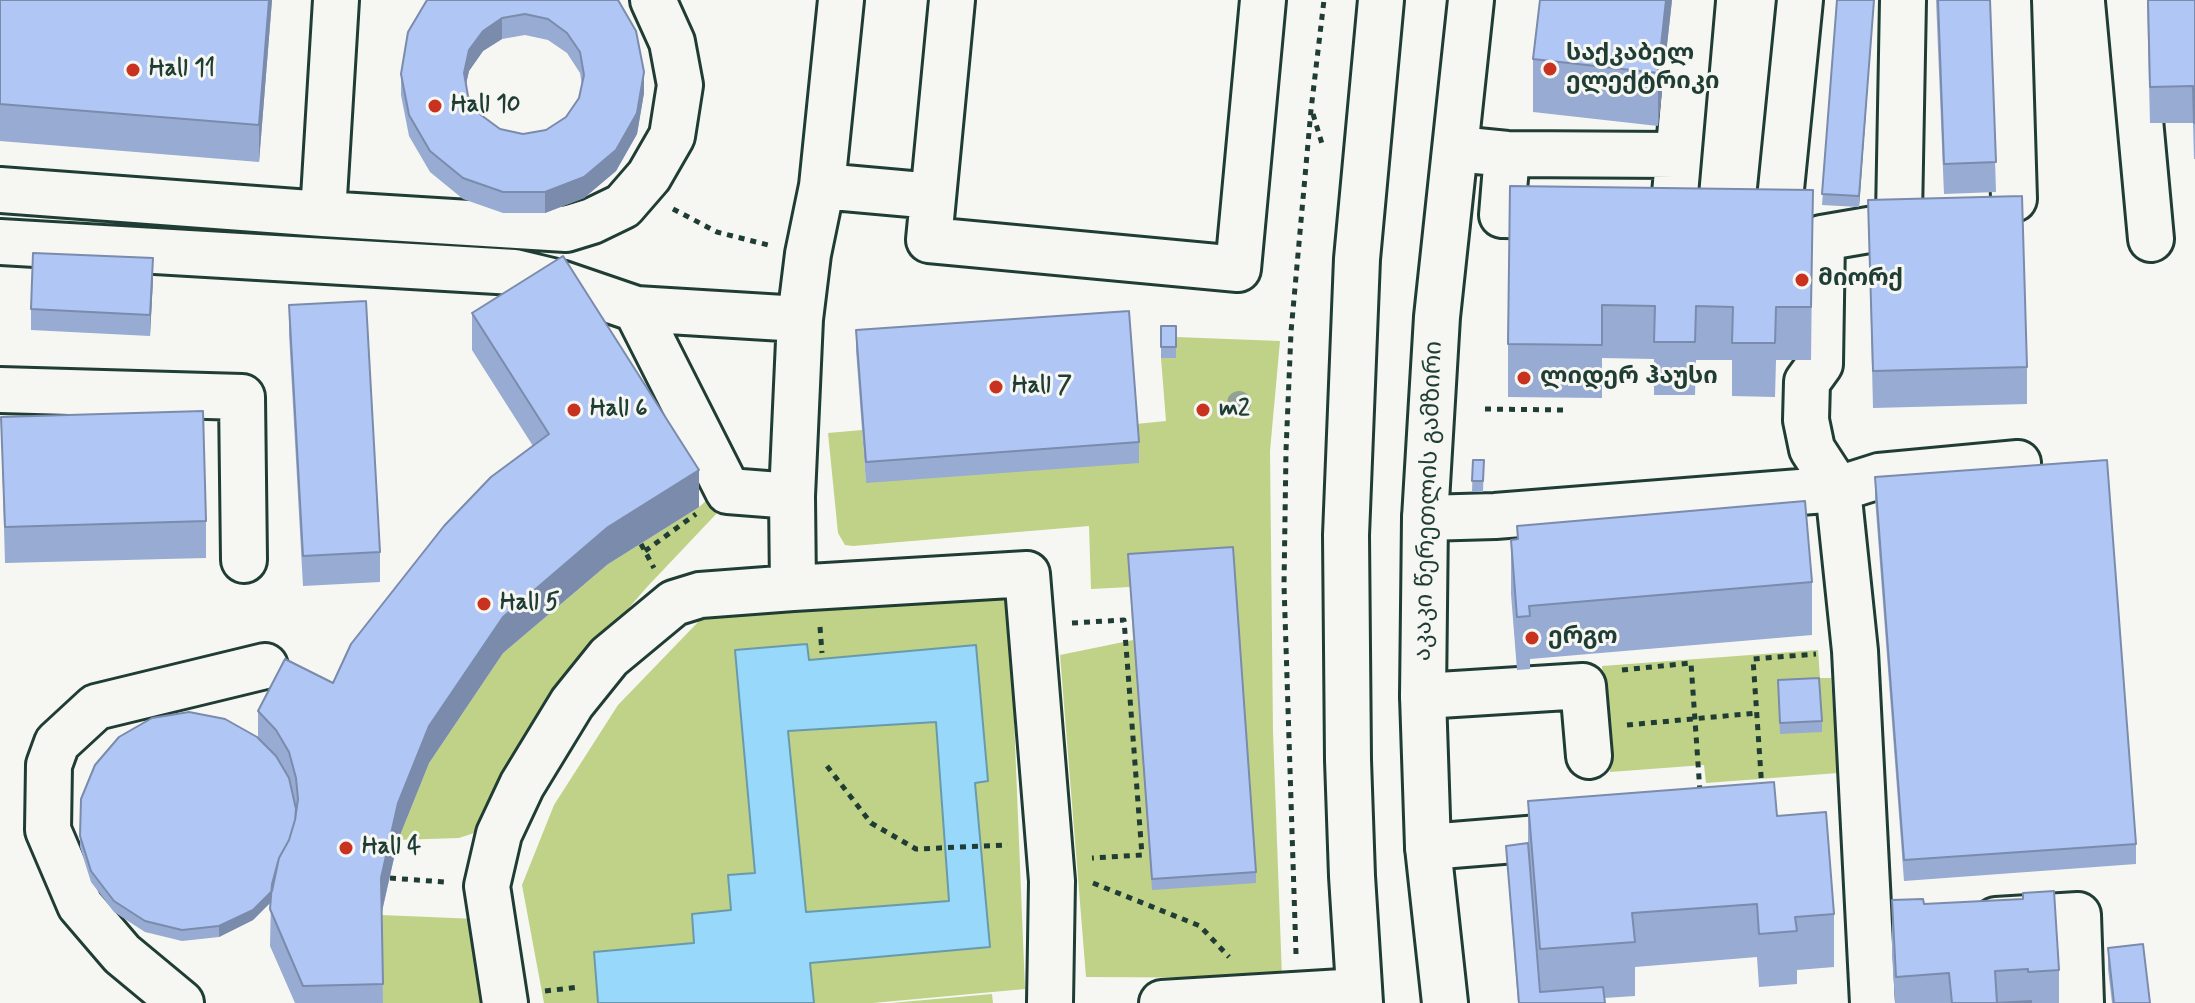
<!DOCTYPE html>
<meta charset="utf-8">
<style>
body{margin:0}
canvas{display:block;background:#f6f6f2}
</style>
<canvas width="2195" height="1003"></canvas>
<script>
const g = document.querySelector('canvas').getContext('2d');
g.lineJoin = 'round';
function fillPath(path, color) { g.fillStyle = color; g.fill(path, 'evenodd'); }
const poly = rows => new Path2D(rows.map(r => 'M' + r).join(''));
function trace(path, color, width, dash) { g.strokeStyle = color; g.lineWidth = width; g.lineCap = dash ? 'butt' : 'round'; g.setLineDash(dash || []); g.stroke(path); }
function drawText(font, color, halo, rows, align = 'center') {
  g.font = font + ' Mynerve,"Noto Sans Georgian",sans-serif'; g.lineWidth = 6; g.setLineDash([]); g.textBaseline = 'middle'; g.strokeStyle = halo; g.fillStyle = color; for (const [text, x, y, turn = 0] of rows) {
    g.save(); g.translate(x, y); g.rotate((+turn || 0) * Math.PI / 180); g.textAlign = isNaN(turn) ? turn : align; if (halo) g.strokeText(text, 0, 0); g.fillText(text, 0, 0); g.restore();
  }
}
const green = poly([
 [1176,337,1280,341,1270,451,1273,732,1282,978,1086,977,1060,655,1133,640,1130,587,1091,589,1089,526,853,546,845,545,838,533,828,433,862,430,866,482,1136,424,1166,421,1161,358],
 [730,480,737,492,647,587,594,648,480,831,459,838,398,840,429,763,503,653,608,564,699,507],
 [1009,596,1025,989,873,1003,544,1003,522,885,554,805,618,705,701,619],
 [1818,650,1820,678,1831,678,1838,773,1706,783,1704,765,1610,772,1602,666],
 [381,915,477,919,493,1003,383,1003],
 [992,994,993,1003,891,1003]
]);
const water = poly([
 [807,644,809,660,976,645,988,781,975,783,990,947,810,963,814,1003,598,1003,594,952,694,943,692,914,731,910,728,875,755,873,735,650,807,644],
 [936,722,949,901,806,912,788,731,936,722]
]);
const path = poly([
 [1313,114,1323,147],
 [673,209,717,232,768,245],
 [1485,409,1563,410],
 [641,544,654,568],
 [645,551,696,514],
 [1072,623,1124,620,1142,855,1092,858],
 [820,627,822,653],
 [1622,670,1691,663,1700,792],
 [1627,725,1757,713],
 [827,766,871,823,916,849,1008,845],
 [1762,790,1753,659,1816,654],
 [390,878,444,882],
 [1093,883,1200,926,1229,957],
 [1296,954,1284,585,1286,451,1291,332,1311,110,1324,0],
 [545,991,580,987]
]);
const minor = poly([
 [952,0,929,240,1238,269,1263,0],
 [2008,0,2014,199],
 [2129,0,2151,239],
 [1477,151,1507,154,1677,155],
 [1507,154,1502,215,1568,216],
 [822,186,933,196],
 [0,190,323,214,566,229,592,221,623,206,649,176,672,136,680,85,672,42,653,0],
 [323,214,336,0],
 [1673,217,1692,0],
 [1749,219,1778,219,1800,0],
 [0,242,514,272,560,283,636,309,800,319],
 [636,309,728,491,792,496],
 [0,390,242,397,244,560],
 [1425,518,1495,516,1838,489,1879,476,2018,463],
 [793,588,792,496,800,319,808,254,822,186,841,0],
 [1423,696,1583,686,1589,756],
 [1428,847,1589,834],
 [1996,920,2078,915,2081,1003],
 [181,1003,122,954,80,905,48,830,49,765,57,743,96,707,265,666],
 [505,1003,487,886,499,834,522,785,572,703,609,657,674,603,700,595,793,588,1027,574,1052,881,1050,1003],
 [1162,1003,1359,991],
 [1873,1003,1855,651,1838,489,1812,449,1806,420,1807,382,1820,364,1822,238,1892,226,1899,216,1903,0]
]);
const major = poly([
 [1360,1003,1352,876,1348,760,1346,535,1357,259,1381,0],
 [1445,1003,1428,847,1423,696,1425,518,1437,317,1471,0]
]);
const trees = [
 [1239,403]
];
const wall = poly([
 [0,0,272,0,259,162,0,141],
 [427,0,618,0,644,93,637,134,616,171,584,198,545,213,503,213,463,199,430,172,409,136,401,95,401,74],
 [525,35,548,40,567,53,580,73,582,85,579,98,566,117,546,130,523,134,500,129,481,115,468,96,466,84,469,71,483,51,502,39],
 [1540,0,1672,0,1658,126,1533,112,1533,59],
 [1837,0,1874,0,1859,207,1822,205],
 [1936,0,1990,0,1996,192,1944,194],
 [2147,0,2195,0,2195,159,2194,159,2193,123,2150,123],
 [1813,190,1811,360,1776,360,1775,397,1732,396,1732,360,1696,360,1695,395,1654,395,1654,359,1602,358,1602,398,1508,397,1508,344],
 [1868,200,2027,367,2027,404,1873,408],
 [153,279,150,336,31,330,31,309],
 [289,305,380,552,380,582,303,586,289,334],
 [472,313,699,507,608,564,503,653,429,763,398,840,382,912,383,1003,295,1003,270,946,271,902,253,920,219,937,182,941,145,932,114,912,91,882,80,847,81,799,258,737,258,711,333,683,533,446,472,350],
 [1161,326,1176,326,1176,358,1161,358],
 [856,330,1139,442,1139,463,866,483,856,350],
 [1,417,206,521,206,558,5,563],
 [1473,460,1484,460,1483,492,1472,492],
 [1875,477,2136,844,2136,864,1904,881,1875,498],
 [1517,526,1812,582,1812,635,1530,659,1530,669,1517,670,1511,594,1511,540,1517,539],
 [1128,554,1256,872,1256,883,1152,890],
 [1778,691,1822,721,1822,732,1780,734],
 [1528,801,1777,816,1834,914,1834,967,1797,970,1797,984,1759,987,1757,957,1635,967,1635,996,1604,998,1605,1003,1518,1003,1506,846,1528,843],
 [1892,900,1924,904,2059,970,2059,1003,1895,1003,1892,954],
 [2108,948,2150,1003,2112,1003,2108,969]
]);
const shadedWall = poly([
 [269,0,272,0,259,162,259,125],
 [1666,0,1672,0,1658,126,1658,73],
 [1874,0,1859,207,1859,196],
 [502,18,502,39,483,51,469,71,464,93,464,73,469,50,483,31],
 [644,72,644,93,637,134,616,171,584,198,545,213,545,192],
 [153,258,153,279,150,336,150,315],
 [699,470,699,507,608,564,503,653,429,763,398,840,381,915,381,878,398,803,429,726,503,617,608,527],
 [289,866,279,894,253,920,219,937,219,926]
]);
const building = poly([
 [0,0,269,0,259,125,0,104,0,0],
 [427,0,618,0,636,31,644,72,637,113,616,150,584,177,545,192,503,192,463,178,430,151,409,115,401,74,408,32,427,0],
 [525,14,548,19,567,33,580,52,584,75,579,98,566,117,546,130,523,134,500,129,481,115,468,96,464,73,469,50,483,31,502,18,525,14],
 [1540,0,1666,0,1658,73,1533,59,1540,0],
 [1837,0,1874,0,1859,196,1822,194,1837,0],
 [1938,0,1990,0,1996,162,1944,164,1938,0],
 [2148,0,2195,0,2195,123,2194,123,2193,86,2150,87,2148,0],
 [1510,186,1813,190,1811,307,1776,307,1775,343,1732,343,1733,307,1696,306,1695,342,1654,342,1655,306,1602,305,1602,345,1508,344,1510,186],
 [2022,196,2027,367,1873,371,1868,200,2022,196],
 [33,253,153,258,150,315,31,309,33,253],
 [563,256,699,470,608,527,503,617,429,726,398,803,381,878,383,984,303,986,270,909,272,884,279,858,289,840,295,820,298,799,296,778,289,752,276,730,258,711,285,659,333,683,351,644,444,526,491,477,549,434,472,313,563,256],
 [366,301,380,552,303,556,289,305,366,301],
 [1129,311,1139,442,866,462,856,330,1129,311],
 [1161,326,1176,326,1176,347,1161,347,1161,326],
 [203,411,206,521,5,527,1,417,203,411],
 [1473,460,1484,460,1483,481,1472,481,1473,460],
 [2107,460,2136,844,1904,860,1875,477,2107,460],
 [1805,501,1812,582,1529,606,1530,616,1517,617,1511,540,1518,539,1517,526,1805,501],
 [1233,547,1256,872,1152,879,1128,554,1233,547],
 [1819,678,1822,721,1780,723,1778,680,1819,678],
 [189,712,225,719,257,737,276,756,289,778,296,809,295,820,289,840,279,858,272,891,253,910,219,926,182,930,145,921,114,901,91,871,80,836,81,799,95,765,119,737,152,718,189,712],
 [1774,782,1777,816,1826,812,1834,914,1795,917,1797,931,1759,934,1757,904,1632,913,1635,942,1540,949,1528,801,1774,782],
 [1528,843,1540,992,1603,987,1605,1003,1519,1003,1506,846,1528,843],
 [2054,891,2059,970,2028,972,2028,969,1995,971,1997,1003,2031,1001,2031,1003,1952,1003,1949,973,1896,977,1892,900,1923,899,1924,904,2023,899,2023,893,2054,891],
 [2143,944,2150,1003,2114,1003,2108,948,2143,944]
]);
const markers = [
 [1550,69,8,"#c8321e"],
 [133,70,8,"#c8321e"],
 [435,106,8,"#c8321e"],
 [1802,280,8,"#c8321e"],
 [1524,378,8,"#c8321e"],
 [996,387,8,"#c8321e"],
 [574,410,8,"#c8321e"],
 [1203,410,8,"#c8321e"],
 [484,604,8,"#c8321e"],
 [1532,638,8,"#c8321e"],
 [346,848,8,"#c8321e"]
];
const poiNames = [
 ["საქკაბელ",1566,55],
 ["ელექტრიკი",1566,83],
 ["Hall 11",149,70],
 ["Hall 10",451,106],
 ["მიორქ",1818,280],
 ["ლიდერ ჰაუსი",1540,378],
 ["Hall 7",1012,387],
 ["Hall 6",590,410],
 ["m2",1219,410],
 ["Hall 5",500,604],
 ["ერგო",1548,638],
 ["Hall 4",362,848]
];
const streetNames = [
 ["აკაკი წერეთლის გამზირი",1430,501,-88]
];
fillPath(green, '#c0d287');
fillPath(water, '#98d8fa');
trace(water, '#689aab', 2);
trace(minor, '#1f3d34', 50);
trace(major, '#1f3d34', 50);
trace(path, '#1f3d34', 5, [6, 6]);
trace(minor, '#f6f6f2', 44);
trace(major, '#f6f6f2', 44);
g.fillStyle = '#91a193';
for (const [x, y] of trees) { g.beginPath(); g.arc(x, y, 12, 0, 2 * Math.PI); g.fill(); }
fillPath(wall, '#97abd3');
fillPath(shadedWall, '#7b8bac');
fillPath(building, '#b0c7f5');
trace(building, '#7b8bac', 2);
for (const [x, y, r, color] of markers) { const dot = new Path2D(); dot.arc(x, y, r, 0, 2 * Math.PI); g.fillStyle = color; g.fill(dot); trace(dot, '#f6f6f2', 3); }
drawText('bold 24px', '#1f3d34', '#f6f6f2', poiNames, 'left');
drawText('24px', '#1f3d34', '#f6f6f2', streetNames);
</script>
